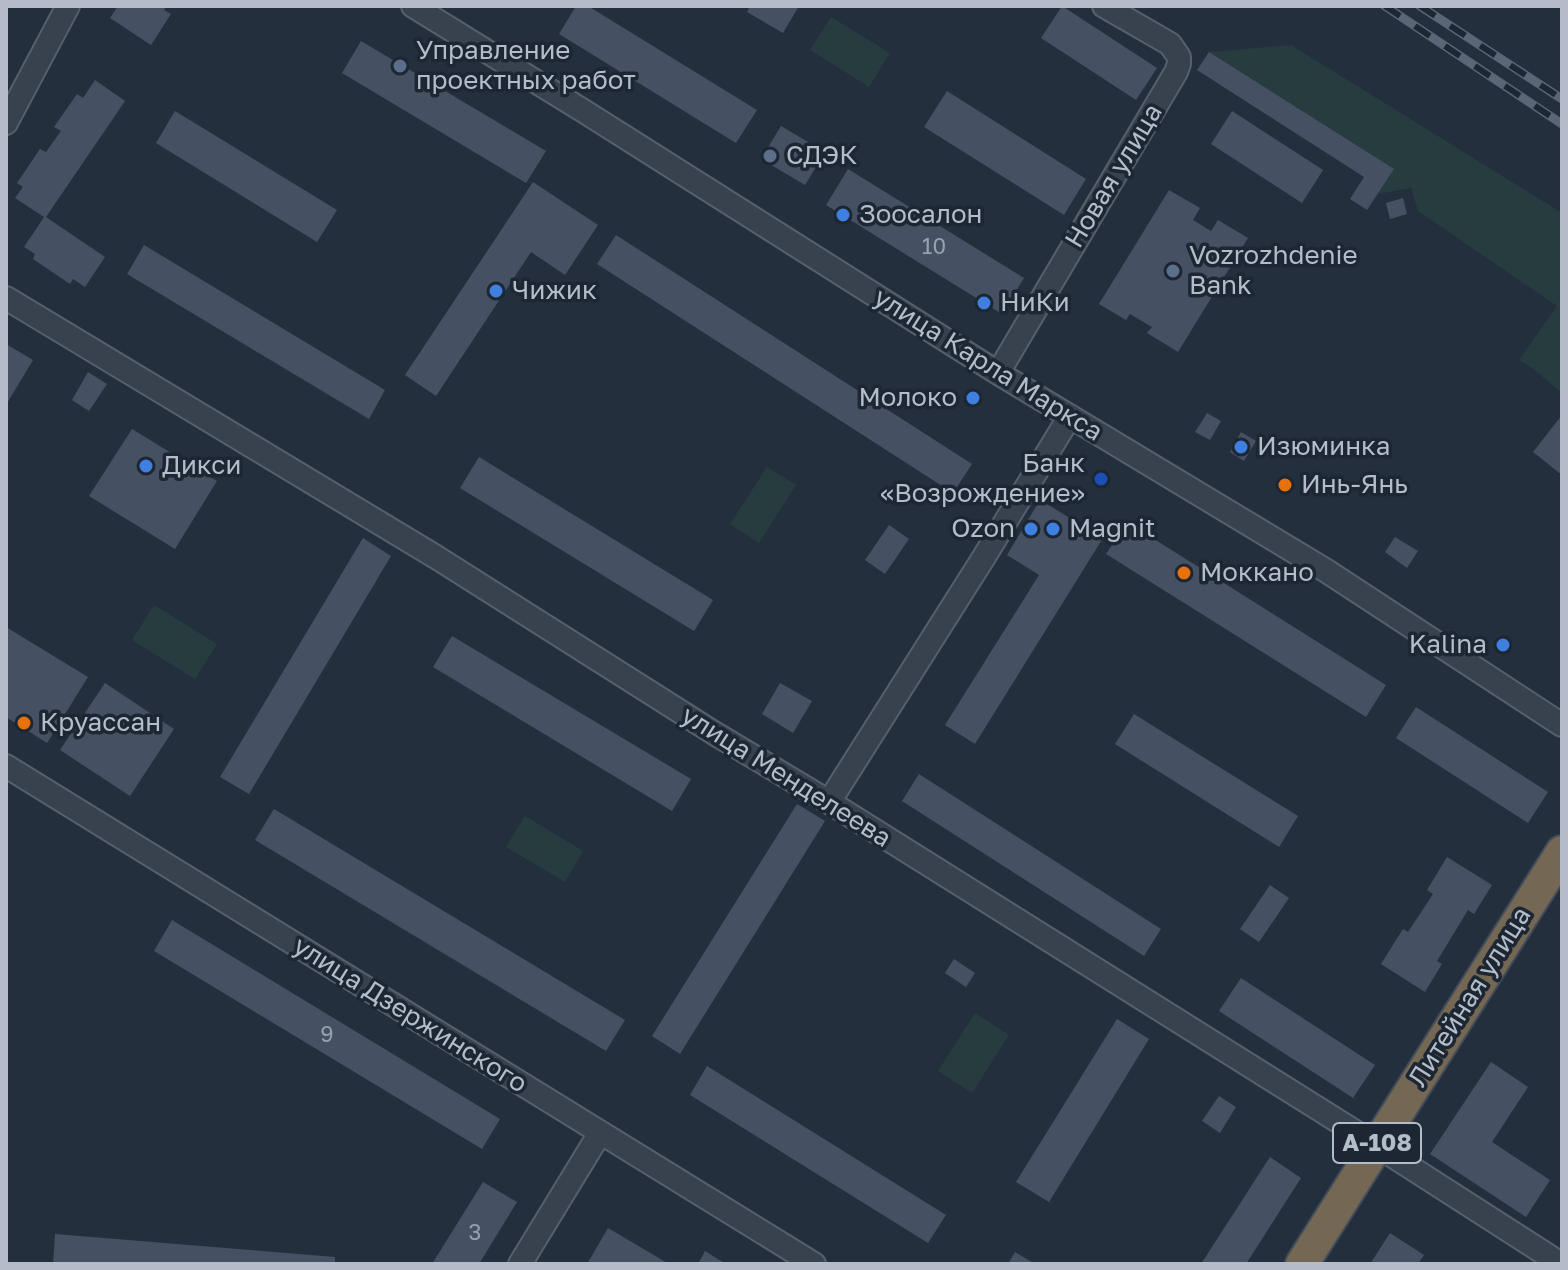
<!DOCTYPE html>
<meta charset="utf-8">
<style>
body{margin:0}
#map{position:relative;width:1568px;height:1270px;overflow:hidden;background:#242f3e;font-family:"Golos Text",sans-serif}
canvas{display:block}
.frame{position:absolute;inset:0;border:8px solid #b4bcc9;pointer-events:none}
</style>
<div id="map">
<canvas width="1568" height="1270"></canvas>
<div class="frame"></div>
</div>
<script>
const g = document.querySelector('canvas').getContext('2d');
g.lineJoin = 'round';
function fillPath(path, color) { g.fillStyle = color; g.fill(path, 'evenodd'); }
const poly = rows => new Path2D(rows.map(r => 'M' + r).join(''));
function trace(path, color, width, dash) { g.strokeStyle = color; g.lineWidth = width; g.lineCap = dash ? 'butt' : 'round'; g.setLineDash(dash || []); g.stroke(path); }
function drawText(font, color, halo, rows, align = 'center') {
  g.font = font + ' "Golos Text",sans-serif'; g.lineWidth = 7; g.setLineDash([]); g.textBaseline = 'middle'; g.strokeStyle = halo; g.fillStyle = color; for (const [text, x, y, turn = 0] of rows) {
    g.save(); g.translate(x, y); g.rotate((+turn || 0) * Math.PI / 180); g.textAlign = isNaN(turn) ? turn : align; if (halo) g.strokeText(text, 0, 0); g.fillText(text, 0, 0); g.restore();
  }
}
const green = poly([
 [831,17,890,53,869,87,810,50],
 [1291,45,1562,213,1562,393,1532,368,1519,360,1557,306,1418,211,1411,188,1378,194,1393,169,1209,52],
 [767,467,796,485,759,543,730,524],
 [154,605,217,644,195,679,132,640],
 [525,816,583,851,565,882,506,847],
 [975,1013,1009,1035,972,1093,938,1071]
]);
const building = poly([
 [118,6,167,6,164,10,171,14,151,45,110,18],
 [576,6,588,6,757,110,736,143,559,34],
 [750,6,799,6,783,33,747,12],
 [1062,6,1157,68,1136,100,1041,38],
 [361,41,546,151,526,183,342,73],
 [1209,52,1394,169,1367,210,1350,199,1364,177,1197,70],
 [95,80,125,101,46,217,105,257,85,287,73,279,70,284,33,259,35,254,24,247,44,217,15,198,23,187,17,183,40,149,46,152,61,131,54,127,77,94,83,98],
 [947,91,1086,179,1064,215,924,127],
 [175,111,337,210,317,242,156,143],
 [1232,111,1323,170,1302,203,1211,144],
 [781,126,825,152,805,185,761,159],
 [848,169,1024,278,1002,314,826,205],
 [533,182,598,225,565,275,531,252,436,396,405,375],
 [1169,190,1200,208,1193,220,1211,231,1218,220,1248,238,1178,352,1147,333,1152,327,1130,314,1126,320,1099,304],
 [1403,198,1407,214,1390,219,1386,203],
 [616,235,972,464,953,493,597,264],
 [144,245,385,390,369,419,127,274],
 [6,344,33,360,6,405],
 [88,372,107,384,89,411,72,400],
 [1207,413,1221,421,1210,440,1195,432],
 [1562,415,1562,475,1533,452],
 [132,429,217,481,175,549,89,496],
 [1241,432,1256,441,1244,461,1230,452],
 [479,457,713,600,694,631,460,488],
 [1040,500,1103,538,975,744,945,725,1039,575,1007,555],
 [1127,522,1386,685,1366,717,1106,554],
 [889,525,909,539,885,574,865,560],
 [1395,537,1418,551,1407,568,1385,552],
 [363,538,391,556,249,794,220,777],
 [6,627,88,677,47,743,6,717],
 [452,636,691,779,672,811,433,667],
 [105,683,174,729,130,796,60,750],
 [780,683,812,701,793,733,762,714],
 [1416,707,1548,792,1528,823,1396,738],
 [1134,714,1298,816,1279,847,1115,744],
 [919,774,1161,929,1144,956,902,801],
 [797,804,825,821,680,1054,652,1036],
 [274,809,625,1020,606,1051,255,840],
 [1447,857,1492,885,1474,914,1468,910,1437,961,1442,964,1425,992,1381,964,1403,929,1408,932,1433,894,1427,890],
 [1270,885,1289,898,1259,942,1240,929],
 [172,920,500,1119,482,1149,154,951],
 [954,959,975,973,966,987,945,973],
 [1241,978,1375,1065,1353,1098,1219,1011],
 [1117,1019,1149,1039,1049,1202,1016,1182],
 [1491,1062,1528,1087,1492,1142,1550,1180,1526,1217,1430,1154],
 [707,1066,946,1215,928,1243,690,1095],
 [1219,1096,1236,1107,1220,1133,1202,1121],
 [1270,1157,1301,1178,1246,1264,1201,1264],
 [483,1182,517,1202,479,1264,432,1264],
 [608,1228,669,1264,587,1264],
 [1390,1233,1424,1255,1418,1264,1370,1264],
 [55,1234,335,1257,335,1264,53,1264],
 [705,1251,726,1264,698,1264],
 [1015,1252,1035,1264,1008,1264]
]);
const minor = poly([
 [413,6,582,110,998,373,1325,570,1562,725],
 [6,123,68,6],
 [6,298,436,557,714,733,829,802,1357,1133,1561,1264],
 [998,373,1176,72,1179,64,1179,57,1170,44,1104,6],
 [6,766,814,1264],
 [829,802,984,557,1070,416],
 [520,1264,600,1133]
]);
const highway = poly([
 [1302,1264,1562,852]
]);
const rail = poly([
 [1385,6,1562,124],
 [1420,6,1562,99]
]);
const markers = [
 [400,66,8,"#5c6f8a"],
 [770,156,8,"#5c6f8a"],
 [843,215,8,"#3f7fe0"],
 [1173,271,8,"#5c6f8a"],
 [496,291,8,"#3f7fe0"],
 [984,303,8,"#3f7fe0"],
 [973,398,8,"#3f7fe0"],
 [1241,447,8,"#3f7fe0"],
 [146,466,8,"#3f7fe0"],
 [1101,479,8,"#1a4fb4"],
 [1285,485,8,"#e8710a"],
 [1031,529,8,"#3f7fe0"],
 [1053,529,8,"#3f7fe0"],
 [1184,573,8,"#e8710a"],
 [1503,645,8,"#3f7fe0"],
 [24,723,8,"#e8710a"]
];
const numberNames = [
 ["10",934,247],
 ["9",327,1035],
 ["3",475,1233]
];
const shields = [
 [1377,1143,88]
];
const shieldNames = [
 ["А-108",1377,1143]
];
const poiNames = [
 ["Управление",416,51],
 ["проектных работ",416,81],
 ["СДЭК",786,156],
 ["Зоосалон",859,215],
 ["Vozrozhdenie",1189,256],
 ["Bank",1189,286],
 ["Чижик",512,291],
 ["НиКи",1000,303],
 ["Молоко",957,398,"right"],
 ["Изюминка",1257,447],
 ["Банк",1085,464,"right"],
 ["«Возрождение»",1085,494,"right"],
 ["Дикси",162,466],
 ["Инь-Янь",1301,485],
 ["Ozon",1015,529,"right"],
 ["Magnit",1069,529],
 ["Моккано",1200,573],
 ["Kalina",1487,645,"right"],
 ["Круассан",40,723]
];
const streetNames = [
 ["Новая улица",1114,176,-59],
 ["улица Карла Маркса",988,365,32],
 ["улица Менделеева",786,777,32],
 ["Литейная улица",1470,997,-58],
 ["улица Дзержинского",410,1015,32]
];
fillPath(green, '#263c3f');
fillPath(building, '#455162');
trace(minor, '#565f6c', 26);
trace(highway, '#434c59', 36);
trace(minor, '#38414e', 22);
trace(highway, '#746855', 32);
trace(rail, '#5a6575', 9);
trace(rail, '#1d2633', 6, [18]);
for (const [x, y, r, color] of markers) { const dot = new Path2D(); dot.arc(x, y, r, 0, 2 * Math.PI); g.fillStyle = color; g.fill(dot); trace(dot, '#1d2633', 3); }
drawText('22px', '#98a1af', null, numberNames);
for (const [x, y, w] of shields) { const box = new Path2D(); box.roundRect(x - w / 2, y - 20, w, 40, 6); g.fillStyle = '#1d2633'; g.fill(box); trace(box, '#b4bcc9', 2); }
drawText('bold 24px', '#b4bcc9', null, shieldNames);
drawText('26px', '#b4bcc9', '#1d2633', poiNames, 'left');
drawText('26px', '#b4bcc9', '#1d2633', streetNames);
</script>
